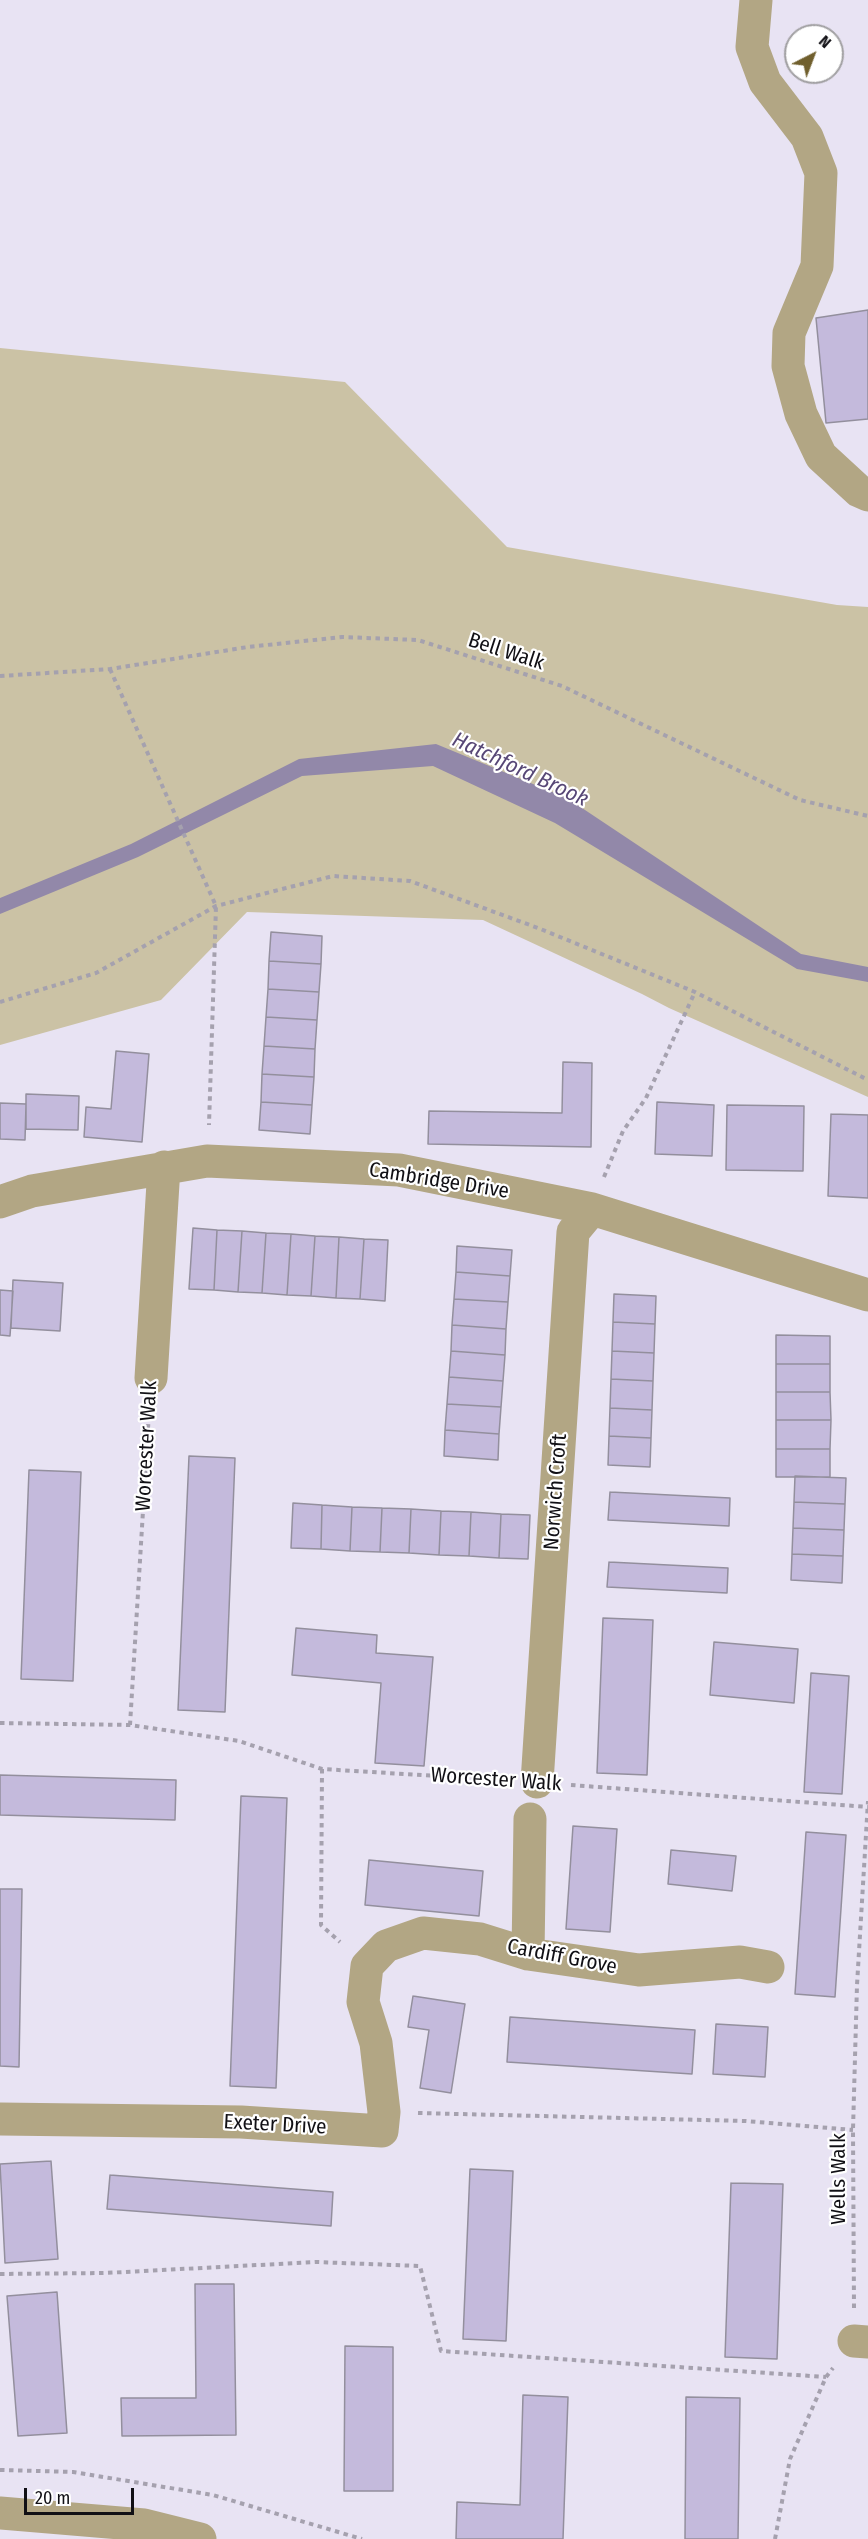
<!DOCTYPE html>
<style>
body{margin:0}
#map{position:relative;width:868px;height:2539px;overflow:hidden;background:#e8e3f3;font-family:"Fira Sans Condensed",sans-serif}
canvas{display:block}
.north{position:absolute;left:784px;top:24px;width:60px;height:60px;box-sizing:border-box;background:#fff;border:2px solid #a09fa1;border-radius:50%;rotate:42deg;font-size:16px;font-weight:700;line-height:24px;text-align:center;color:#111015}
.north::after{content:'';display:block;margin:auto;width:21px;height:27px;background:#705f2d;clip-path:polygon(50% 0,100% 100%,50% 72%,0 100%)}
.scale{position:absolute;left:24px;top:2488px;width:110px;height:27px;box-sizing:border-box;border:3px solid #111015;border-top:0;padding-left:8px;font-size:18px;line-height:21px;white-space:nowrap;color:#111015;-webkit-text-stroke:4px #fff;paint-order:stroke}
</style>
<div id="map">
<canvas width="868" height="2539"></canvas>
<div class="north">N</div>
<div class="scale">20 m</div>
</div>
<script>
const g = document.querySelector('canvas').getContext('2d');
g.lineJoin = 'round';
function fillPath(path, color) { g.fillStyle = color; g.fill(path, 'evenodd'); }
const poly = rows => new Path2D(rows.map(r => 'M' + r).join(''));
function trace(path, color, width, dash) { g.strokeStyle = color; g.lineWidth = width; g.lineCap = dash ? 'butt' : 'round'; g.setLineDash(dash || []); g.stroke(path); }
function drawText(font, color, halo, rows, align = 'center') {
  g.font = font + ' "Fira Sans Condensed",sans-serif'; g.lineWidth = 4.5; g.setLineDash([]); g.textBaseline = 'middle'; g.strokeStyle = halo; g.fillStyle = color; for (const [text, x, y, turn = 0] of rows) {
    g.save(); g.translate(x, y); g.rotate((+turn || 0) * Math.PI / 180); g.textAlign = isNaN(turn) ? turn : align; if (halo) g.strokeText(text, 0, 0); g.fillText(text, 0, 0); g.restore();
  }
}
const green = poly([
 [0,348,345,382,507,547,837,605,868,607,868,1097,669,1008,642,994,483,920,247,912,161,1000,0,1045]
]);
const water = poly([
 [436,744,567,798,801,954,868,967,868,982,797,969,555,823,433,766,302,776,138,857,0,914,0,898,131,844,299,759]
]);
const building = poly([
 [868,310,868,419,826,423,816,318,868,310],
 [271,932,322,936,321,964,269,961,271,932],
 [269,961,321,964,319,992,268,989,269,961],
 [268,989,319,992,317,1020,266,1017,268,989],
 [266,1017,317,1020,315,1049,264,1046,266,1017],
 [264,1046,315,1049,314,1077,262,1074,264,1046],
 [116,1051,149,1054,142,1142,84,1137,86,1107,111,1109,116,1051],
 [563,1062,592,1063,591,1147,428,1144,429,1111,562,1113,563,1062],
 [262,1074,314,1077,312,1105,261,1102,262,1074],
 [26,1094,79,1096,78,1130,26,1129,26,1094],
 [261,1102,312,1105,310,1134,259,1130,261,1102],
 [657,1102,714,1105,712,1156,655,1154,657,1102],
 [0,1103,26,1104,25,1140,0,1139,0,1103],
 [727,1105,804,1106,803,1171,726,1170,727,1105],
 [831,1114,868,1115,868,1198,828,1196,831,1114],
 [193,1228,217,1230,214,1290,189,1289,193,1228],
 [217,1230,242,1231,238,1292,214,1290,217,1230],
 [242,1231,266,1233,262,1293,238,1292,242,1231],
 [266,1233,291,1234,287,1295,262,1293,266,1233],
 [291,1234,315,1236,311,1296,287,1295,291,1234],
 [315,1236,339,1237,336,1298,311,1296,315,1236],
 [339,1237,364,1239,360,1299,336,1298,339,1237],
 [364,1239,388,1240,385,1301,360,1299,364,1239],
 [457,1246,512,1250,510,1276,456,1272,457,1246],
 [456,1272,510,1276,508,1302,454,1299,456,1272],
 [13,1280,63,1283,60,1331,11,1328,13,1280],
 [0,1290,13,1291,10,1336,0,1335,0,1290],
 [614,1294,656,1296,655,1324,613,1322,614,1294],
 [454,1299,508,1302,506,1329,452,1325,454,1299],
 [613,1322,655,1324,654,1353,612,1351,613,1322],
 [452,1325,506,1329,505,1355,451,1351,452,1325],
 [776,1335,830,1336,830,1364,776,1364,776,1335],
 [451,1351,505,1355,503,1381,449,1377,451,1351],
 [612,1351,654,1353,653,1381,611,1379,612,1351],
 [776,1364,830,1364,830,1392,776,1392,776,1364],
 [449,1377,503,1381,501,1407,447,1404,449,1377],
 [611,1379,653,1381,652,1410,610,1408,611,1379],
 [776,1392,830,1392,831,1420,776,1420,776,1392],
 [447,1404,501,1407,499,1434,445,1430,447,1404],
 [610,1408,652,1410,651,1438,609,1436,610,1408],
 [776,1420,831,1420,830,1449,776,1449,776,1420],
 [445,1430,499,1434,498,1460,444,1456,445,1430],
 [609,1436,651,1438,650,1467,608,1465,609,1436],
 [776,1449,830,1449,830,1477,776,1477,776,1449],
 [189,1456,235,1458,225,1712,178,1710,189,1456],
 [29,1470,81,1472,73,1681,21,1679,29,1470],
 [795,1476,846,1478,845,1504,794,1502,795,1476],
 [610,1492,730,1498,729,1526,608,1520,610,1492],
 [794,1502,845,1504,844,1530,793,1528,794,1502],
 [293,1503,322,1505,321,1549,291,1548,293,1503],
 [322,1505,352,1507,350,1551,321,1549,322,1505],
 [352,1507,382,1508,380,1552,350,1551,352,1507],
 [382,1508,411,1509,409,1553,380,1552,382,1508],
 [411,1509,441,1511,439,1555,409,1553,411,1509],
 [441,1511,471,1512,469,1556,439,1555,441,1511],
 [471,1512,501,1514,499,1558,469,1556,471,1512],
 [501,1514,530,1515,528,1559,499,1558,501,1514],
 [793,1528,844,1530,843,1556,792,1554,793,1528],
 [792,1554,843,1556,842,1583,791,1580,792,1554],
 [609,1562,728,1568,727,1593,607,1587,609,1562],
 [603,1618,653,1620,647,1775,597,1773,603,1618],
 [296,1628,377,1635,376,1653,433,1657,424,1766,375,1763,381,1683,292,1675,296,1628],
 [714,1642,798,1649,794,1703,710,1695,714,1642],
 [811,1673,849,1676,842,1794,804,1792,811,1673],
 [0,1775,176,1780,175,1820,0,1815,0,1775],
 [241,1796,287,1798,276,2088,230,2086,241,1796],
 [573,1826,617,1829,610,1932,566,1929,573,1826],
 [806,1832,846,1835,835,1997,795,1994,806,1832],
 [671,1850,736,1856,732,1891,668,1884,671,1850],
 [369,1860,483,1871,479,1916,365,1905,369,1860],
 [0,1889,22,1889,19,2067,0,2066,0,1889],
 [413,1996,465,2004,451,2093,420,2088,429,2030,408,2027,413,1996],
 [510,2017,695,2030,692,2074,507,2062,510,2017],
 [716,2024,768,2027,765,2077,713,2074,716,2024],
 [51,2161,58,2259,5,2263,0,2164,51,2161],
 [470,2169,513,2171,506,2341,463,2339,470,2169],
 [110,2175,333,2192,331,2226,107,2209,110,2175],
 [731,2183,783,2184,777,2359,725,2357,731,2183],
 [195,2284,234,2284,236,2435,122,2436,121,2398,196,2398,195,2284],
 [57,2292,67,2433,18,2436,7,2296,57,2292],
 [345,2346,393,2347,393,2491,344,2491,345,2346],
 [523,2395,568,2397,563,2539,456,2539,457,2502,520,2505,523,2395],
 [686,2397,740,2398,738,2539,685,2539,686,2397]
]);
const path = poly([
 [110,669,216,906,209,1125],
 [0,676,110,669,248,647,342,637,418,640,562,686,800,800,868,816],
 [0,1002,96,973,216,906,333,876,410,881,538,928,695,992,868,1080],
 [604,1177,623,1131,646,1098,695,992],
 [0,1723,130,1725,239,1741,322,1769,503,1780],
 [130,1725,149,1412],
 [322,1769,321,1925,340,1942],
 [571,1785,868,1807],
 [418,2113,745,2121,853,2130],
 [0,2274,105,2273,316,2262,420,2266,441,2351,826,2377],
 [854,2308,853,2130,857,1985,868,1801],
 [0,2470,73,2472,213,2495,362,2539],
 [775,2539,790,2459,826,2377,833,2368]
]);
const minor = poly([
 [756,0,752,47,765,82,807,137,821,173,817,266,789,333,788,366,801,414,821,456,859,491,868,495],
 [0,1202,32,1191,207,1161,399,1170,592,1209,868,1295],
 [151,1378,164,1167],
 [537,1782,573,1232,592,1209],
 [528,1954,530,1819],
 [0,2119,241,2122,382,2131,384,2112,376,2043,363,2002,367,1966,386,1946,423,1933,480,1939,528,1954,639,1970,740,1962,768,1967],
 [854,2341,868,2342],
 [0,2513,144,2525,200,2539]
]);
const streetNames = [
 ["Bell Walk",506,652,18],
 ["Cambridge Drive",439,1181,9],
 ["Worcester Walk",147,1446,-87],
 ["Norwich Croft",556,1492,-86],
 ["Worcester Walk",496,1780,4],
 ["Cardiff Grove",562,1957,11],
 ["Exeter Drive",275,2125,3],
 ["Wells Walk",839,2179,-90]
];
const waterNames = [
 ["Hatchford Brook",520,770,25]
];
fillPath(green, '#cbc2a5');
fillPath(water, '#9288a9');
fillPath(building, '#c4badc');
trace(building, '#938f9d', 1.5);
trace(path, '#a5a1ae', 4, [4.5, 4.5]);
trace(minor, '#b2a684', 33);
drawText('21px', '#111015', '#fff', streetNames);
drawText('italic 22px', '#574776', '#fff', waterNames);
</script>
